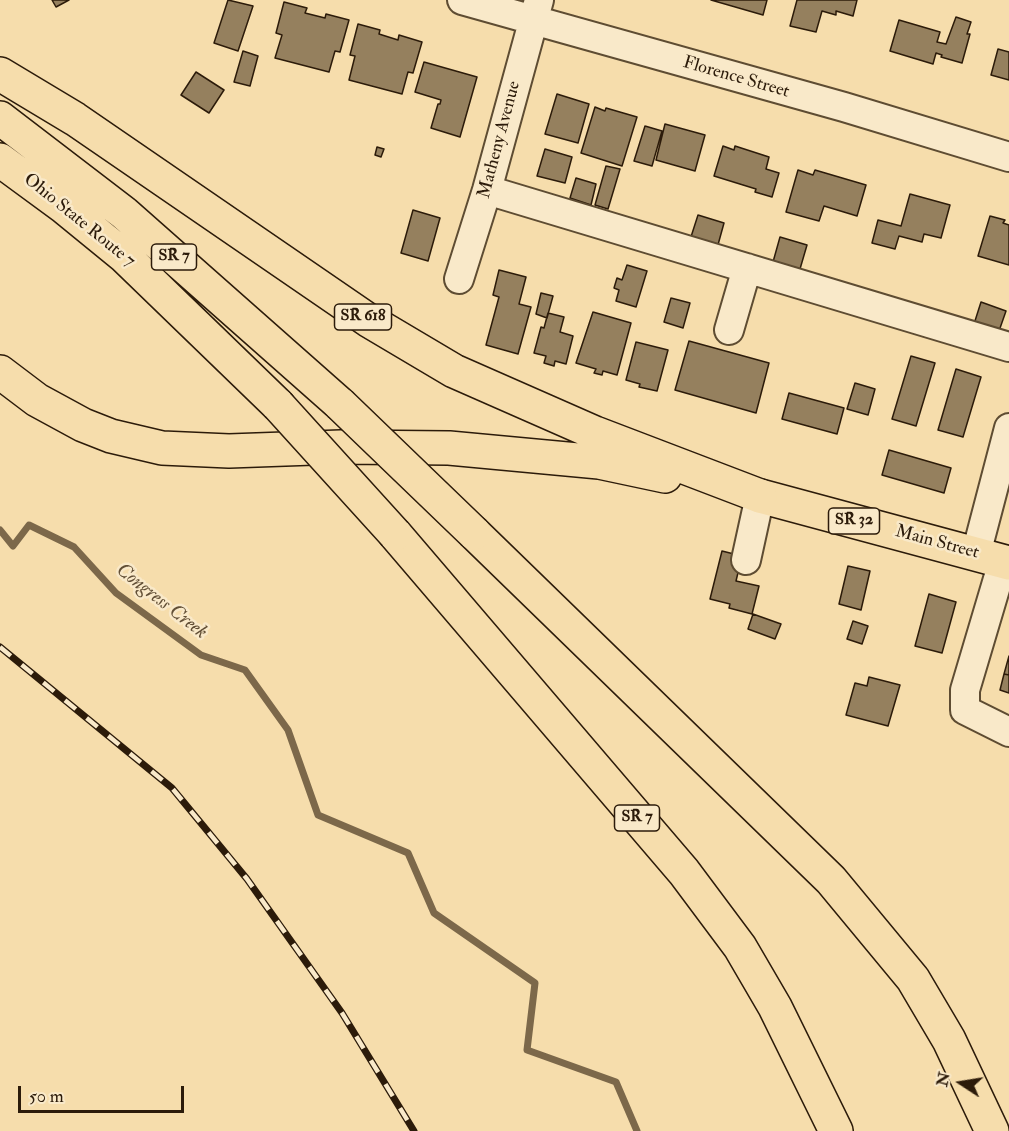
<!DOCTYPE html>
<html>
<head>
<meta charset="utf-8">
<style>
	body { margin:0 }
	#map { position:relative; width:1009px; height:1131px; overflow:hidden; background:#f6ddac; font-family:"IM FELL Double Pica",serif }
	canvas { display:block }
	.north { position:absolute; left:931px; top:1053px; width:60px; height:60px; -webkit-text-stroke:4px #f9e9c9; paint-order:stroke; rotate:282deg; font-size:16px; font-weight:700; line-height:24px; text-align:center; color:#2c1b0a }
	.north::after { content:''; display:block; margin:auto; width:21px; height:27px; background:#2c1b0a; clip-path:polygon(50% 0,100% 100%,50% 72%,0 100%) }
	.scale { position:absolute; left:18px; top:1086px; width:166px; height:27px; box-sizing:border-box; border:3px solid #2c1b0a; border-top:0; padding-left:8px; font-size:18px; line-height:21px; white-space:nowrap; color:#2c1b0a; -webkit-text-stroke:4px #f9e9c9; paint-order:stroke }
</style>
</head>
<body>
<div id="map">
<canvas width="1009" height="1131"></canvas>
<div class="north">N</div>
<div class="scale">50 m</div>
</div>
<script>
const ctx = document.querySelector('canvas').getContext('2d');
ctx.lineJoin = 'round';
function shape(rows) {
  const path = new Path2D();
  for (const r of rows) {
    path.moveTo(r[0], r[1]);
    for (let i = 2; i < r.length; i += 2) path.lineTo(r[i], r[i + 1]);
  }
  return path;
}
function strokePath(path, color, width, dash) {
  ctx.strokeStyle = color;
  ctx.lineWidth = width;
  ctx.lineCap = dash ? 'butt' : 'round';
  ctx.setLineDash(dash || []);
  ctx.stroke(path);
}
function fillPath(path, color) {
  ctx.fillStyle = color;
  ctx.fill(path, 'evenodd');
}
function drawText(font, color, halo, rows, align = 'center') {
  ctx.font = font + ' "IM FELL Double Pica",serif';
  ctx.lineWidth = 5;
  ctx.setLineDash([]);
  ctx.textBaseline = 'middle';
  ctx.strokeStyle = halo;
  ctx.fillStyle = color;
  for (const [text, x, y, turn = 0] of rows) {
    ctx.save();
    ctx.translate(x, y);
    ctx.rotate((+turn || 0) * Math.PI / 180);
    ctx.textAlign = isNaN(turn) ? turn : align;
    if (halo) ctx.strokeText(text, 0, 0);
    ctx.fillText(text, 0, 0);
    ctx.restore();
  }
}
strokePath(shape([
	[0,530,13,546,29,525,74,547,116,593,201,655,245,670,288,730,318,815,408,853,434,913,535,983,527,1050,616,1082,637,1131]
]), '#7c684a', 7);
const building = shape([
	[52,0,69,0,56,7,52,0],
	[228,0,253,6,238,51,214,43,228,0],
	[711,0,767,0,763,15,711,0],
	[797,0,857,0,853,16,836,11,836,15,822,11,816,32,790,26,797,0],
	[284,2,307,8,305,13,325,18,326,14,349,20,340,52,335,51,329,72,275,58,282,35,276,33,284,2],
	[956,17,971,22,967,34,970,34,962,63,941,57,942,55,936,53,933,64,890,51,899,20,940,32,937,42,946,44,956,17],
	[358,24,380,30,379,34,398,40,399,35,422,42,413,73,408,72,402,94,349,80,355,56,350,55,358,24],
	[998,49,1009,52,1009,80,991,75,998,49],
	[243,51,258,56,250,86,234,82,243,51],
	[424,62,477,77,460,137,431,128,438,104,440,104,441,100,415,92,424,62],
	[196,72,224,90,209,113,181,95,196,72],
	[557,94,589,104,578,143,545,134,557,94],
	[595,107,605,111,606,108,637,117,622,166,581,153,595,107],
	[665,124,705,135,695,171,656,160,665,124],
	[645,126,662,131,652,166,634,161,645,126],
	[723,146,734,150,735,146,769,157,766,169,779,173,772,197,755,192,756,189,714,176,723,146],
	[377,147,384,149,381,157,375,155,377,147],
	[545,149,572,157,565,183,537,176,545,149],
	[606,166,620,169,608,209,595,205,606,166],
	[798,170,813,175,815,170,866,185,857,216,824,206,819,221,786,212,798,170],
	[576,178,596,184,591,205,570,198,576,178],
	[910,194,950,205,941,238,924,234,922,242,899,236,895,249,872,243,878,220,901,226,910,194],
	[413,210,440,218,428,261,401,253,413,210],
	[698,215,724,223,716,252,689,243,698,215],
	[990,216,1005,220,1003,223,1009,225,1009,265,978,256,990,216],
	[780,237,807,245,800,269,773,262,780,237],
	[627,265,647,271,636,307,616,301,619,290,614,288,617,278,622,280,627,265],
	[499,270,526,277,519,304,531,307,518,354,486,345,499,297,493,295,499,270],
	[541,293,553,296,547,318,536,314,541,293],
	[671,298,690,303,683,328,664,322,671,298],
	[981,302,1006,311,999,331,974,324,981,302],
	[593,312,631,323,617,375,603,371,602,375,594,373,596,369,576,363,593,312],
	[548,313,564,317,560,332,573,336,566,364,555,361,554,366,544,363,546,356,534,353,541,327,544,328,548,313],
	[689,341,769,363,756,413,675,390,689,341],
	[636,342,668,350,657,391,639,387,640,384,626,380,636,342],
	[911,356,935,363,916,426,892,419,911,356],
	[956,369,981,377,963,437,938,430,956,369],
	[855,383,875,389,868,415,847,409,855,383],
	[789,393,844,408,837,434,782,419,789,393],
	[889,450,951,468,944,493,882,475,889,450],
	[722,551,742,556,736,581,759,586,752,614,729,608,730,604,710,599,722,551],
	[848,566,870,571,861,610,839,604,848,566],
	[929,594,956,602,942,653,915,646,929,594],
	[753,614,781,624,775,639,748,629,753,614],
	[853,621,868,626,862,644,847,639,853,621],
	[1009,656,1009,675,1004,674,1009,656],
	[1004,674,1009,675,1009,693,1000,690,1004,674],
	[869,677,900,685,888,726,846,715,855,683,867,686,869,677]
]);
fillPath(building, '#95805e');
strokePath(building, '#2c1b0a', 1.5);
const minor = shape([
	[462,0,844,107,1009,157],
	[487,190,1009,347],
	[459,279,487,190,539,0],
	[729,330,747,268],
	[976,554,1009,428],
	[746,560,760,496],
	[1003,562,965,690,965,710,1009,732]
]);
const major = shape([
	[760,496,1009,563]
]);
const highway = shape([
	[0,74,75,119,368,320,454,371,595,433,760,496],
	[0,118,124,213,340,404],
	[0,160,64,207,124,256,278,405],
	[0,372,37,400,83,425,111,436,162,448,229,451,341,447,449,448,599,462,665,476],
	[474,533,831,880,913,979,949,1040,992,1131],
	[395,534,684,872,740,947,775,1007,836,1131]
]);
strokePath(minor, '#5e4c32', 32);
strokePath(major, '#2c1b0a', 36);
strokePath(highway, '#2c1b0a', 36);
strokePath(minor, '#f9e9c9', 28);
strokePath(major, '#f6ddac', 33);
strokePath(highway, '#f6ddac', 33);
const rail = shape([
	[0,647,172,788,247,879,342,1013,414,1131]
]);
strokePath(rail, '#2c1b0a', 7);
strokePath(rail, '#f9e9c9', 4.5, [14]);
const highwayBridge = shape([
	[340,404,474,533],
	[278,405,395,534]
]);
strokePath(highwayBridge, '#2c1b0a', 36, []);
strokePath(highwayBridge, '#f6ddac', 33);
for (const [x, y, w] of [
	[174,257,45],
	[363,317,57],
	[854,521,51],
	[637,818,45]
]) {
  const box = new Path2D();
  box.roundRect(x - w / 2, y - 13, w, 26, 4.5);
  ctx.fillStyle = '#f9e9c9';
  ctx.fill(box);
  strokePath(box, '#2c1b0a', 1.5);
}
drawText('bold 16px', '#2c1b0a', null, [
	["SR 7",174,257],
	["SR 618",363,317],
	["SR 32",854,521],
	["SR 7",637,818]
]);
drawText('18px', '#2c1b0a', '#f9e9c9', [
	["Florence Street",736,78,16],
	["Matheny Avenue",500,140,-75],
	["Ohio State Route 7",79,221,39],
	["Main Street",937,543,15]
]);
drawText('italic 20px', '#614e35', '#f9e9c9', [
	["Congress Creek",161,602,38]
]);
</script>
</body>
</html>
